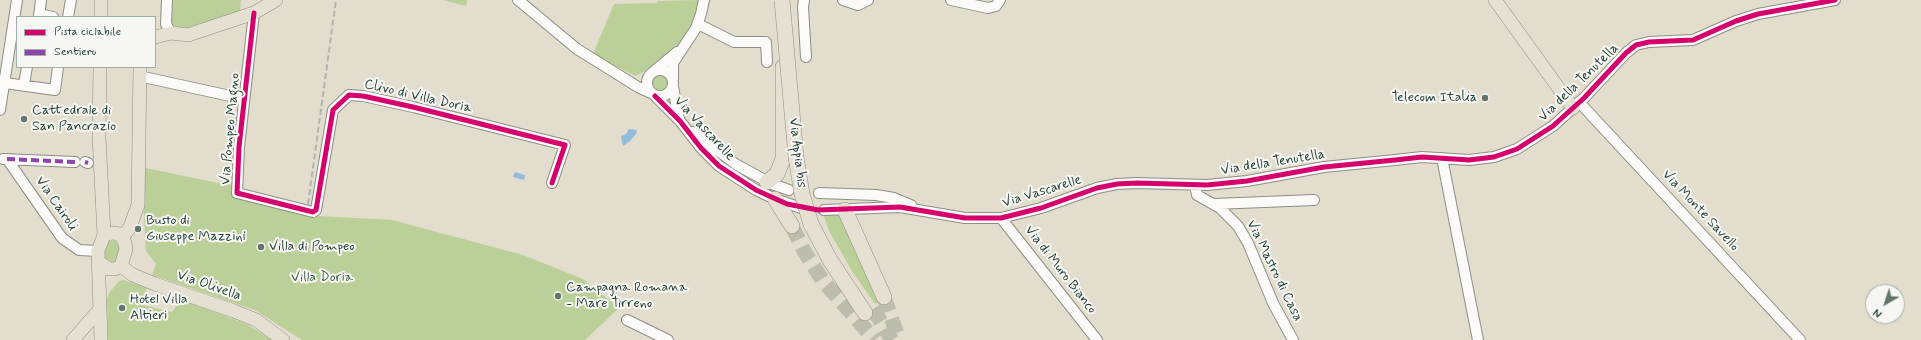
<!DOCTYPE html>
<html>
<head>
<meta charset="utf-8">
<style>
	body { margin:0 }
	#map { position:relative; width:1921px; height:340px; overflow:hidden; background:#e3ddcd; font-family:Mynerve,sans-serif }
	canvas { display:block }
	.legend { position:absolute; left:16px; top:16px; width:140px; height:52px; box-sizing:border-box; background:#f6f6f2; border:1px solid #a0aca6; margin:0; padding:5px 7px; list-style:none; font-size:12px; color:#1f3d34 }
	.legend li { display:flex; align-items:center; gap:8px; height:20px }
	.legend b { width:20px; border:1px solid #a0aca6 }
	.north { position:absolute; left:1865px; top:284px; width:40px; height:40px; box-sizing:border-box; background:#f6f6f2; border:1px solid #a0aca6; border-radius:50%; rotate:219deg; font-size:11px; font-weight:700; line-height:16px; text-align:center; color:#1f3d34 }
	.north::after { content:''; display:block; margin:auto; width:14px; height:18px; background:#64756a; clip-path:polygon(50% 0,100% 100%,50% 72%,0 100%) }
</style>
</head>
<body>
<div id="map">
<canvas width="1921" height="340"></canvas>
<ul class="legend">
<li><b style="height:5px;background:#d6006c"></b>Pista ciclabile</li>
<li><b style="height:5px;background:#8e44ad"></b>Sentiero</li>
</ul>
<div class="north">N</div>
</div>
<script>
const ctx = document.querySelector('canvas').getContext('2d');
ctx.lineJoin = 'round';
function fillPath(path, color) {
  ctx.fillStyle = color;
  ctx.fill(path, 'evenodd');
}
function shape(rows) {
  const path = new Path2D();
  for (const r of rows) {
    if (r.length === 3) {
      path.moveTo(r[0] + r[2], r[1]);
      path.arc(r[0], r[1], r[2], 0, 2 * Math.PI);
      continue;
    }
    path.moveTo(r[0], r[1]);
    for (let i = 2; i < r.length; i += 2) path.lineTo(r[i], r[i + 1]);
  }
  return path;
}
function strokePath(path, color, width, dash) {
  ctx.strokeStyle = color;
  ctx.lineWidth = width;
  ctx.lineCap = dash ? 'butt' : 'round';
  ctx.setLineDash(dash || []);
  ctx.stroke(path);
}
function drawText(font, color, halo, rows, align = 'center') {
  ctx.font = font + ' Mynerve,sans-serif';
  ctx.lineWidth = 4;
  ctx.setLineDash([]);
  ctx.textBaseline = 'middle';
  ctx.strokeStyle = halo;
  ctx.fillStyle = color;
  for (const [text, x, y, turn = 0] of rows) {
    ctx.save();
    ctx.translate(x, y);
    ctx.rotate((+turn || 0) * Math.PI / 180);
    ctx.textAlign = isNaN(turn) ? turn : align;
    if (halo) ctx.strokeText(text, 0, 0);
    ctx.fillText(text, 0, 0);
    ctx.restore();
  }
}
fillPath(shape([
	[173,0,241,0,240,11,187,29,176,28,172,22],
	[443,0,467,0,466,6],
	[699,0,695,23,676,49,643,72,635,76,593,54,614,4,657,3,657,1],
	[660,83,7],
	[141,167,223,184,235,185,235,195,319,216,392,220,523,255,583,279,619,308,585,340,302,340,255,310,152,275,156,264,146,251],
	[823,213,838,214,847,223,879,302,875,304,852,271,829,231],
	[109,241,115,241,120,247,118,259,114,264,105,260,103,248],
	[124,280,147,288,143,305,172,312,179,302,183,304,186,300,248,325,272,340,108,340,107,300,109,293,119,281]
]), '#bbcf99');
fillPath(shape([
	[629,129,637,130,636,134,630,141,623,146,621,136,626,134],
	[515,172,525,175,524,180,513,177]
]), '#93bbdc');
strokePath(shape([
	[792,226,804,251,823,281,875,340],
	[884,297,899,340],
	[873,309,892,340]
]), '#bcbdae', 15, [15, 8]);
const minor = shape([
	[167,0,166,24,171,33],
	[518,0,577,49,638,87,651,93],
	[804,0,803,7,806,57],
	[843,0,858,5,868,0],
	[951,0,988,8,996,6,1000,0],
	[254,13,239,147,237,193,313,212,316,210,333,110,349,95,363,96,413,107,565,145,552,183],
	[39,14,53,17],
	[39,17,41,0],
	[68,17,71,0],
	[698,24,734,42,766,42,767,62],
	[660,83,13],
	[653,72,677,52],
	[139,76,244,99],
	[673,79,673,63,696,28,701,14,704,0],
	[5,83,55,90,58,67],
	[24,84,27,67],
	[673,87,679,119],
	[655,96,680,121,701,148,719,166,756,190,775,199,801,208],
	[1579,102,1800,340],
	[0,110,17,0],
	[693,132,737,165,772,184,789,190],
	[1442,158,1478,340],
	[3,159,75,162],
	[7,159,62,238,79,250,98,251],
	[85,162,88,163],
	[1195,185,1197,195,1220,208,1238,226,1248,243,1273,303,1293,340],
	[819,193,876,195,894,198,911,205],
	[1214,204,1314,200],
	[824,210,900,207,965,218,1001,218,1041,208,1097,188,1117,184,1137,183,1207,185,1247,181,1324,167,1395,160,1422,157,1469,160,1494,157,1517,149,1553,126,1584,98,1626,53,1636,45,1649,42,1693,40,1736,21,1758,14,1835,0],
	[1001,218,1097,340],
	[627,320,668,340]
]);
const major = shape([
	[1495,0,1573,108],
	[101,17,101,0],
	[155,37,171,33,188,35,254,13,276,0],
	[100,67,99,137,104,235],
	[123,237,130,227,138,205,140,67],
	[100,263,109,269,115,269,121,266,126,249,125,243,120,234,112,233,104,235,98,251,101,340],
	[121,266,133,275,155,284,234,311,256,320,283,340],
	[73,340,99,310]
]);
const highway = shape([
	[767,182,777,174,783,159,783,67],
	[775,199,792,226],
	[845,210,884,297],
	[811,224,830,260,865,313]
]);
strokePath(minor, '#8d8e85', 12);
strokePath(major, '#8d8e85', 14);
strokePath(highway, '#8d8e85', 16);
strokePath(minor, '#fbfaf8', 10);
strokePath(major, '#e6e0d3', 13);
strokePath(highway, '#e6e0d3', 15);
strokePath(shape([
	[308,204,336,0]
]), '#b2b4b1', 2, [6, 3]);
const highwayBridge = shape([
	[782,0,796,157,802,194,811,224]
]);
strokePath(highwayBridge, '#8d8e85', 16, []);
strokePath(highwayBridge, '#e6e0d3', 15);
strokePath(shape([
	[7,159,75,162],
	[85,162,88,163]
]), '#8e44ad', 4, [8, 4]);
strokePath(shape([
	[254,13,239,147,237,193,313,212,316,210,333,110,349,95,363,96,413,107,565,145,552,183],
	[655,96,680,121,701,148,719,166,756,190,787,204,818,210,900,207,965,218,1001,218,1041,208,1097,188,1117,184,1137,183,1207,185,1247,181,1324,167,1395,160,1422,157,1469,160,1494,157,1517,149,1553,126,1584,98,1626,53,1636,45,1649,42,1693,40,1736,21,1758,14,1835,0]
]), '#d6006c', 5);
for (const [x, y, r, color] of [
	[1485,98,4,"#64756a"],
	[24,119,4,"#64756a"],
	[138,229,4,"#64756a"],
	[261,247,4,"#64756a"],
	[558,296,4,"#64756a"],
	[122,308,4,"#64756a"]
]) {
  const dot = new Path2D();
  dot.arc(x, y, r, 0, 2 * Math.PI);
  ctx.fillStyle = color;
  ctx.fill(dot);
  strokePath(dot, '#f6f6f2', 1.5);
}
drawText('14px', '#1f3d34', '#f6f6f2', [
	["Via della Tenutella",1579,83,-44],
	["Clivo di Villa Doria",418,97,13],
	["Via Pompeo Magno",231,129,-85],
	["Via Vascarelle",704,129,47],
	["Via Appia bis",797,153,83],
	["Via della Tenutella",1273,163,-9],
	["Via Vascarelle",1042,192,-17],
	["Via Cairoli",56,204,55],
	["Via Monte Savello",1700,211,47],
	["Via di Muro Bianco",1060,270,52],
	["Via Mastro di Casa",1274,271,64],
	["Via Olivella",209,286,19]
]);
drawText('14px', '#1f3d34', '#f6f6f2', [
	["Telecom Italia",1477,98,"right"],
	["Cattedrale di",32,111],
	["San Pancrazio",32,127],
	["Busto di",146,221],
	["Giuseppe Mazzini",146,237],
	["Villa di Pompeo",269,247],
	["Campagna Romana",566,288],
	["- Mare Tirreno",566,304],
	["Hotel Villa",130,300],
	["Altieri",130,316]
], 'left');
drawText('14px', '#3e5e43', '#f6f6f2', [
	["Villa Doria",322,278]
]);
</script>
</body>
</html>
